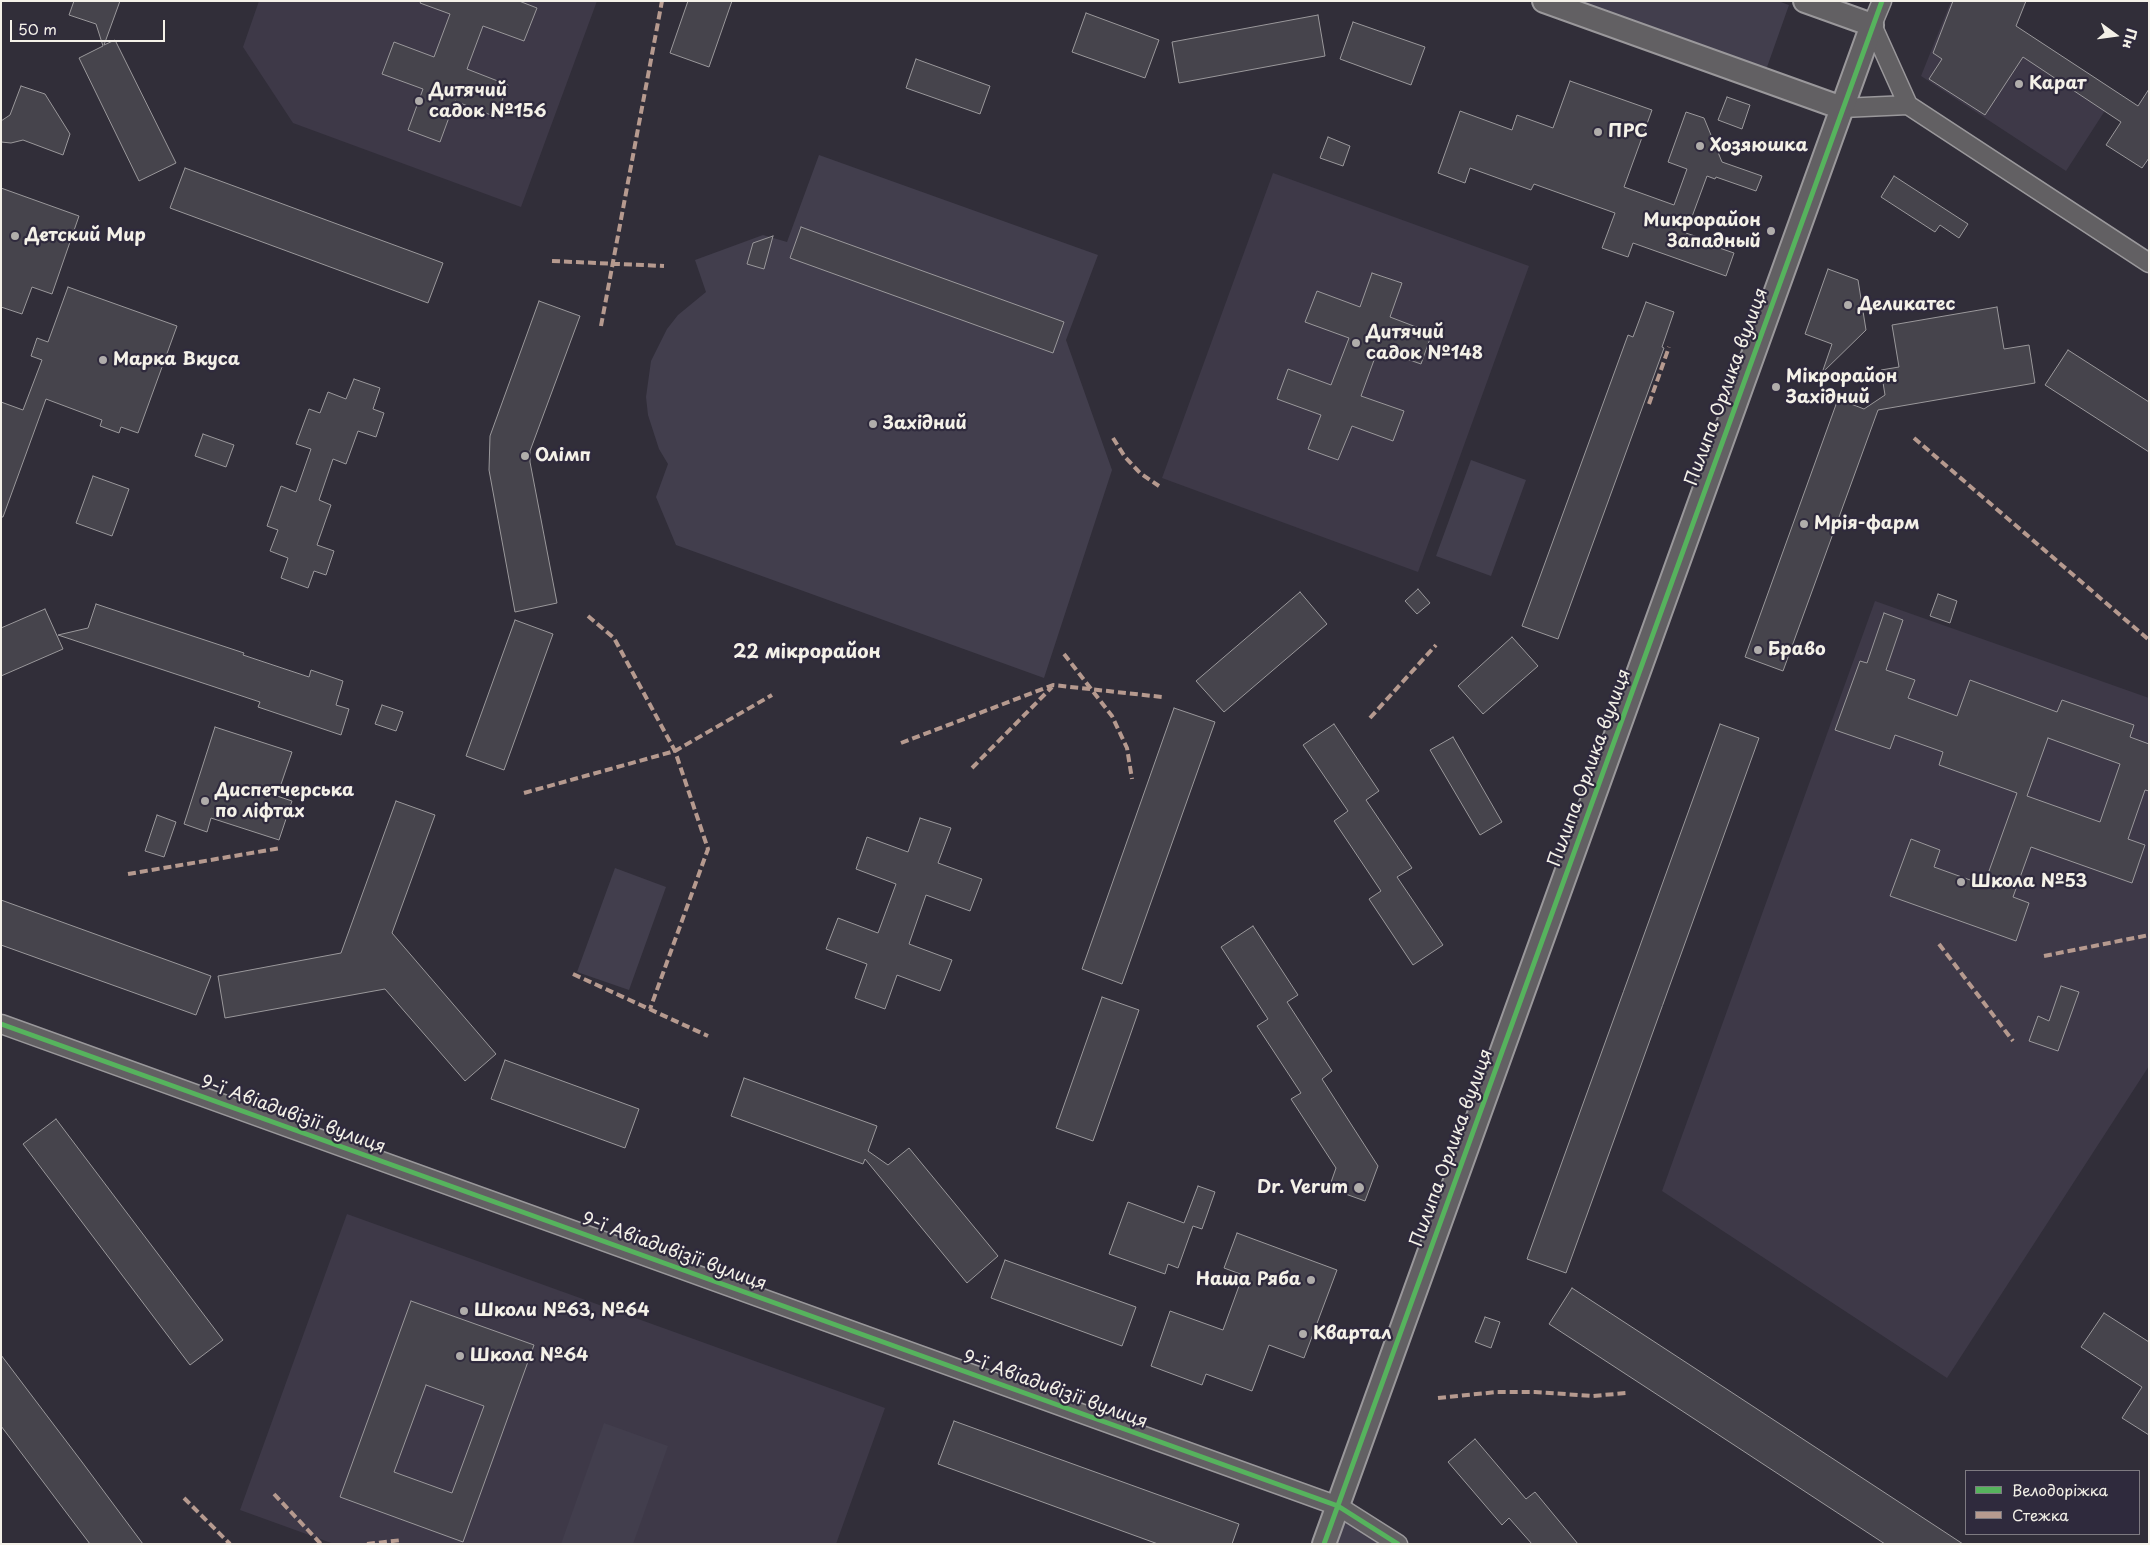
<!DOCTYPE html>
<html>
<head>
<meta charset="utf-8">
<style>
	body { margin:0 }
	#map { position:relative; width:2150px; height:1545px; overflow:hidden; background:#312e39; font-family:"Playpen Sans",sans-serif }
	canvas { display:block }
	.frame { position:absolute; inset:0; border:2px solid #f4f1e8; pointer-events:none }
	.legend { position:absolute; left:1965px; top:1470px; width:175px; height:65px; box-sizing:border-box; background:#2f2a3d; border:1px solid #7e7a81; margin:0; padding:6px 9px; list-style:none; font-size:15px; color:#f4f1e8 }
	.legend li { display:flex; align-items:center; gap:10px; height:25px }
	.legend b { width:25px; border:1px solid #7e7a81 }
	.north { position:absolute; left:2090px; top:10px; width:50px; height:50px; -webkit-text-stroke:4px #2f2a3d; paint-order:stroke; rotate:104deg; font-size:14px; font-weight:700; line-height:20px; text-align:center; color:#f4f1e8 }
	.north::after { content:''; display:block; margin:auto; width:18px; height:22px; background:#f4f1e8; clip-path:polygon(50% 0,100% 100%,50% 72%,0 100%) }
	.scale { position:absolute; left:10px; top:20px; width:155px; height:22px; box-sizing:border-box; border:2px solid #f4f1e8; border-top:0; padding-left:6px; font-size:15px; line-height:18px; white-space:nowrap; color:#f4f1e8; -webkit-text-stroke:4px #2f2a3d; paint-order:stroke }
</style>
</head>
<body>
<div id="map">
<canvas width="2150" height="1545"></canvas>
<div class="frame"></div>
<ul class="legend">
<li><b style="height:6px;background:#56b35d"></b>Велодоріжка</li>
<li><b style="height:6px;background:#b69a8f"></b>Стежка</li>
</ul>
<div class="north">Пн</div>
<div class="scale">50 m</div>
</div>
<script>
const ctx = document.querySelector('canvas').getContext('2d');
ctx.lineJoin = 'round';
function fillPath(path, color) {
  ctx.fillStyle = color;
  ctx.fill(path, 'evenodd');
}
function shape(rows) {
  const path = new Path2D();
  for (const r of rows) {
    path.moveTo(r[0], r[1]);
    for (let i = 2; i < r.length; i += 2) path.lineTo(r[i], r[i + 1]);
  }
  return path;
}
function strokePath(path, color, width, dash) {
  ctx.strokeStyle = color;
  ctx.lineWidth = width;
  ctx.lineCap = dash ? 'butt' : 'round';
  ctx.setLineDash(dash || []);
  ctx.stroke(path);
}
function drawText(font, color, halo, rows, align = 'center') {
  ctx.font = font + ' "Playpen Sans",sans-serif';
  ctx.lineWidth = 4.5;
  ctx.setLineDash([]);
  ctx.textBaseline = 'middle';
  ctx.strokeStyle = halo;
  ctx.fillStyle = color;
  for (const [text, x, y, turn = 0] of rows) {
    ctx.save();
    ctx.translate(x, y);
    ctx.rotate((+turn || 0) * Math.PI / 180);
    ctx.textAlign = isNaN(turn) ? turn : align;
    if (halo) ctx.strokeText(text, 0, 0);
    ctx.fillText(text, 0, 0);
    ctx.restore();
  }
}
fillPath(shape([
	[259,1,597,1,521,207,293,123,243,47],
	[1951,1,2025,1,2016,26,2117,92,2066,171,1921,76],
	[1273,173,1529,266,1418,572,1162,478],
	[1875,601,2149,698,2149,1066,1947,1378,1662,1191],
	[347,1214,885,1408,836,1544,334,1544,240,1510]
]), '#3e3948');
fillPath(shape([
	[1574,1,1778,1,1789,5,1766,70],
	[819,155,1098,255,1066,340,1112,470,1044,678,676,545,656,497,668,464,659,449,648,415,646,397,651,361,667,329,678,315,706,292,695,260,763,235,787,242],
	[1471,460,1526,480,1491,576,1436,556],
	[615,868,666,887,629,990,577,972],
	[604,1423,668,1446,633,1544,561,1544],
	[1345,1521,1379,1544,1337,1544]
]), '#423e4d');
const building = shape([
	[74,1,120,1,104,45,115,40,176,163,139,181,79,58,103,46,96,24,69,15,74,1],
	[421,1,519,1,537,8,524,41,483,26,467,69,508,85,496,117,455,101,440,142,408,130,423,89,382,74,394,42,434,57,450,14,420,3,421,1],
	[688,1,732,1,709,67,670,53,688,1],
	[1953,1,2026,1,2016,26,2138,106,2149,89,2149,158,2142,168,2106,145,2121,122,2023,57,1985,115,1929,79,1942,59,1933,53,1953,1],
	[1086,13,1159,40,1145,78,1072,52,1086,13],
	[1318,15,1325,56,1179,83,1172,42,1318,15],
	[1353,22,1425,47,1411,85,1340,59,1353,22],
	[916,59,990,86,980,114,906,88,916,59],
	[1570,81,1652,110,1624,187,1674,205,1687,169,1668,162,1686,112,1704,118,1722,162,1762,176,1756,191,1716,177,1715,179,1707,176,1686,233,1698,237,1696,240,1734,253,1726,276,1633,243,1628,257,1602,248,1615,213,1534,184,1531,190,1470,168,1465,183,1438,173,1460,111,1512,130,1517,115,1553,128,1570,81],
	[21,86,45,94,70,134,63,155,23,140,11,143,1,142,1,121,10,115,21,86],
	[1727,97,1750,105,1742,129,1718,120,1727,97],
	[1328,137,1350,146,1343,166,1320,158,1328,137],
	[185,168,443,263,428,303,170,208,185,168],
	[1894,176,1968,224,1959,238,1940,225,1935,232,1881,197,1894,176],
	[1,188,79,216,52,294,32,287,22,314,1,307,1,188],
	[801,227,1064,322,1053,353,790,258,801,227],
	[773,236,764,269,747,264,753,243,773,236],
	[1828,269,1858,280,1866,330,1822,373,1832,344,1805,334,1828,269],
	[1372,273,1402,283,1390,317,1432,333,1421,364,1378,349,1361,396,1404,411,1393,441,1352,426,1338,460,1308,449,1321,415,1277,399,1288,369,1331,385,1349,338,1305,322,1317,291,1360,307,1372,273],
	[68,287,177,326,138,433,121,427,119,433,100,426,102,420,46,399,3,517,1,517,1,402,23,410,42,360,31,356,37,338,48,342,68,287],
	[539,301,580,316,530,451,530,462,557,603,515,612,489,470,490,436,539,301],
	[1646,302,1674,312,1662,347,1664,348,1558,639,1522,626,1628,335,1633,337,1646,302],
	[1997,307,2004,349,2029,345,2035,383,1878,410,1783,671,1745,657,1838,399,1864,409,1885,395,1881,370,1899,367,1892,325,1997,307],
	[2068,350,2149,402,2149,452,2045,385,2068,350],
	[354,379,380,388,373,409,384,413,376,437,358,431,346,464,333,459,319,500,331,505,317,545,334,551,326,575,314,571,308,588,281,578,288,558,270,551,278,530,267,526,281,486,296,492,311,449,296,444,309,409,320,413,328,392,346,399,354,379],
	[203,434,234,445,226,467,195,456,203,434],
	[93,476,129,489,112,536,76,523,93,476],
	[1418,589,1430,603,1417,614,1405,601,1418,589],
	[1300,592,1327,624,1224,712,1196,681,1300,592],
	[1938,594,1957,601,1950,623,1930,616,1938,594],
	[96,604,244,653,243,655,309,677,311,670,343,681,336,705,349,709,341,735,258,707,260,702,58,635,88,628,96,604],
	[45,609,63,649,1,676,1,628,45,609],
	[1884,613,1903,620,1886,670,1915,680,1908,698,1957,716,1970,680,2057,712,2062,700,2134,725,2130,737,2149,744,2149,791,2145,790,2128,839,2145,845,2132,883,2031,847,2013,897,2029,903,2016,941,1890,896,1911,839,1940,850,1934,867,1984,885,2017,793,1939,765,1943,752,1895,735,1890,749,1835,730,1860,661,1867,663,1884,613],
	[2048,738,2120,764,2100,822,2027,796,2048,738],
	[515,620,553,634,504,770,466,756,515,620],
	[1512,637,1538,666,1483,714,1458,686,1512,637],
	[382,705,403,712,396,731,375,724,382,705],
	[1174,708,1215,722,1122,984,1082,969,1174,708],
	[1334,724,1379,791,1366,800,1412,868,1397,877,1443,945,1413,965,1369,899,1381,891,1334,821,1348,811,1303,745,1334,724],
	[1720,724,1759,738,1566,1273,1527,1259,1720,724],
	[215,727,292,752,277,796,292,801,279,840,211,818,207,832,184,824,215,727],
	[1453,737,1502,822,1480,835,1430,750,1453,737],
	[396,801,435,815,392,933,496,1054,465,1081,385,989,225,1018,218,976,341,953,396,801],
	[157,815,176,822,164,857,145,851,157,815],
	[920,818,951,828,938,863,982,879,970,911,926,895,909,944,952,960,940,991,897,975,885,1009,855,998,867,964,826,949,838,918,878,933,896,884,856,869,867,837,908,852,920,818],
	[1,900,211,976,196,1015,1,945,1,900],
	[1253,926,1298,995,1287,1002,1332,1071,1322,1079,1378,1166,1365,1201,1329,1188,1336,1168,1291,1099,1301,1093,1257,1026,1268,1019,1221,947,1253,926],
	[2061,986,2079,992,2058,1051,2029,1041,2038,1016,2049,1021,2061,986],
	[1102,997,1139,1010,1093,1141,1056,1128,1102,997],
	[505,1060,639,1109,625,1148,491,1099,505,1060],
	[744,1078,877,1126,868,1151,888,1165,909,1148,998,1256,967,1283,865,1159,863,1164,731,1116,744,1078],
	[56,1119,223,1340,190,1365,23,1144,56,1119],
	[1198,1186,1215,1192,1202,1229,1193,1226,1178,1268,1168,1264,1165,1274,1109,1254,1128,1202,1184,1223,1198,1186],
	[1237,1233,1337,1270,1304,1358,1269,1345,1252,1391,1206,1374,1202,1385,1151,1366,1170,1311,1223,1330,1243,1275,1224,1268,1237,1233],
	[1005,1260,1136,1307,1122,1346,991,1298,1005,1260],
	[1572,1288,1693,1367,1963,1544,1885,1544,1667,1401,1549,1324,1572,1288],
	[411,1301,534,1345,463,1542,340,1497,411,1301],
	[426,1385,484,1406,452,1493,394,1472,426,1385],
	[2104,1313,2149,1342,2149,1435,2122,1418,2142,1387,2081,1347,2104,1313],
	[1485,1317,1500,1322,1491,1348,1475,1342,1485,1317],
	[1,1355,82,1462,143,1544,90,1544,1,1426,1,1355],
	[954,1421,1239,1524,1232,1544,1158,1544,938,1464,954,1421],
	[1475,1439,1526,1499,1535,1492,1578,1544,1532,1544,1509,1518,1502,1525,1448,1462,1475,1439]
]);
fillPath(building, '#46444c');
strokePath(building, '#9a989b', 1);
const minor = shape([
	[1882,1,1872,25,1908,105,2149,263],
	[1842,108,1908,105],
	[1,1024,1338,1506,1398,1544]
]);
const tertiary = shape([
	[1544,1,1842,108],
	[1324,1544,1872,25,1805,1]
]);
strokePath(minor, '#9a989b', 21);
strokePath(tertiary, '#9a989b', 26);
strokePath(minor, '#626063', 18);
strokePath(tertiary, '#626063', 22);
strokePath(shape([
	[552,261,664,266],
	[601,326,662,1],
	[1649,404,1669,347],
	[1113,438,1125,457,1140,473,1159,486],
	[1914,438,2149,640],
	[588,616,614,638,675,751,708,849,650,1009],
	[1064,654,1112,716,1127,748,1132,779],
	[1370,718,1436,645],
	[901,743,1053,685,1162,697],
	[972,768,1052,687],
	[524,793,675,751,772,695],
	[128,874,281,848],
	[1939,944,2013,1041],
	[2044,956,2149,935],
	[573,974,708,1036],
	[1438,1398,1497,1392,1535,1392,1593,1396,1626,1393],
	[274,1494,321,1544],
	[184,1498,230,1544],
	[367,1544,402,1540]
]), '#b69a8f', 4, [8, 4]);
strokePath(shape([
	[1,1024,1338,1506,1398,1544],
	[1324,1544,1882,1]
]), '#56b35d', 5);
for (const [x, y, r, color] of [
	[2019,84,5,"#b0adab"],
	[419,101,5,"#b0adab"],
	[1598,132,5,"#b0adab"],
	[1700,146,5,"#b0adab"],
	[1771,231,5,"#b0adab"],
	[15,236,5,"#b0adab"],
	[1848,305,5,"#b0adab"],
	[1356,343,5,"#b0adab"],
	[103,360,5,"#b0adab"],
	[1776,387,5,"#b0adab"],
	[873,424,5,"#b0adab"],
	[525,456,5,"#b0adab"],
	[1804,524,5,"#b0adab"],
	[1758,650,5,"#b0adab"],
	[205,801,5,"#b0adab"],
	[1961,882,5,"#b0adab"],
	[1359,1188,6,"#b0adab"],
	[1311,1280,5,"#b0adab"],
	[464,1311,5,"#b0adab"],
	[1303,1334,5,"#b0adab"],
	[460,1356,5,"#b0adab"]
]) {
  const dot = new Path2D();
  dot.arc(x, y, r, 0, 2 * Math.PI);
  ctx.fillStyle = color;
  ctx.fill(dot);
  strokePath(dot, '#2f2a3d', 2);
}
drawText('bold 18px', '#f4f1e8', '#2f2a3d', [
	["Карат",2029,84],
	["Дитячий",429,91],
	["садок №156",429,112],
	["ПРС",1608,132],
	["Хозяюшка",1710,146],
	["Микрорайон",1761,221,"right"],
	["Западный",1761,242,"right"],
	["Детский Мир",25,236],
	["Деликатес",1858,305],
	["Дитячий",1366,333],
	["садок №148",1366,354],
	["Марка Вкуса",113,360],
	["Мікрорайон",1786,377],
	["Західний",1786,398],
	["Західний",883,424],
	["Олімп",535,456],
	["Мрія-фарм",1814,524],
	["Браво",1768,650],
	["Диспетчерська",215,791],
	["по ліфтах",215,812],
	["Школа №53",1971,882],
	["Dr. Verum",1348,1188,"right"],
	["Наша Ряба",1301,1280,"right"],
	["Школи №63, №64",474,1311],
	["Квартал",1313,1334],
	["Школа №64",470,1356]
], 'left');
drawText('18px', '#f4f1e8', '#2f2a3d', [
	["Пилипа Орлика вулиця",1727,387,-70],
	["Пилипа Орлика вулиця",1590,768,-70],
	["9-ї Авіадивізії вулиця",293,1115,20],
	["Пилипа Орлика вулиця",1452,1148,-70],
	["9-ї Авіадивізії вулиця",674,1252,20],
	["9-ї Авіадивізії вулиця",1055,1390,20]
]);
drawText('bold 19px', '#f4f1e8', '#2f2a3d', [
	["22 мікрорайон",807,653]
]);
</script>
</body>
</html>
